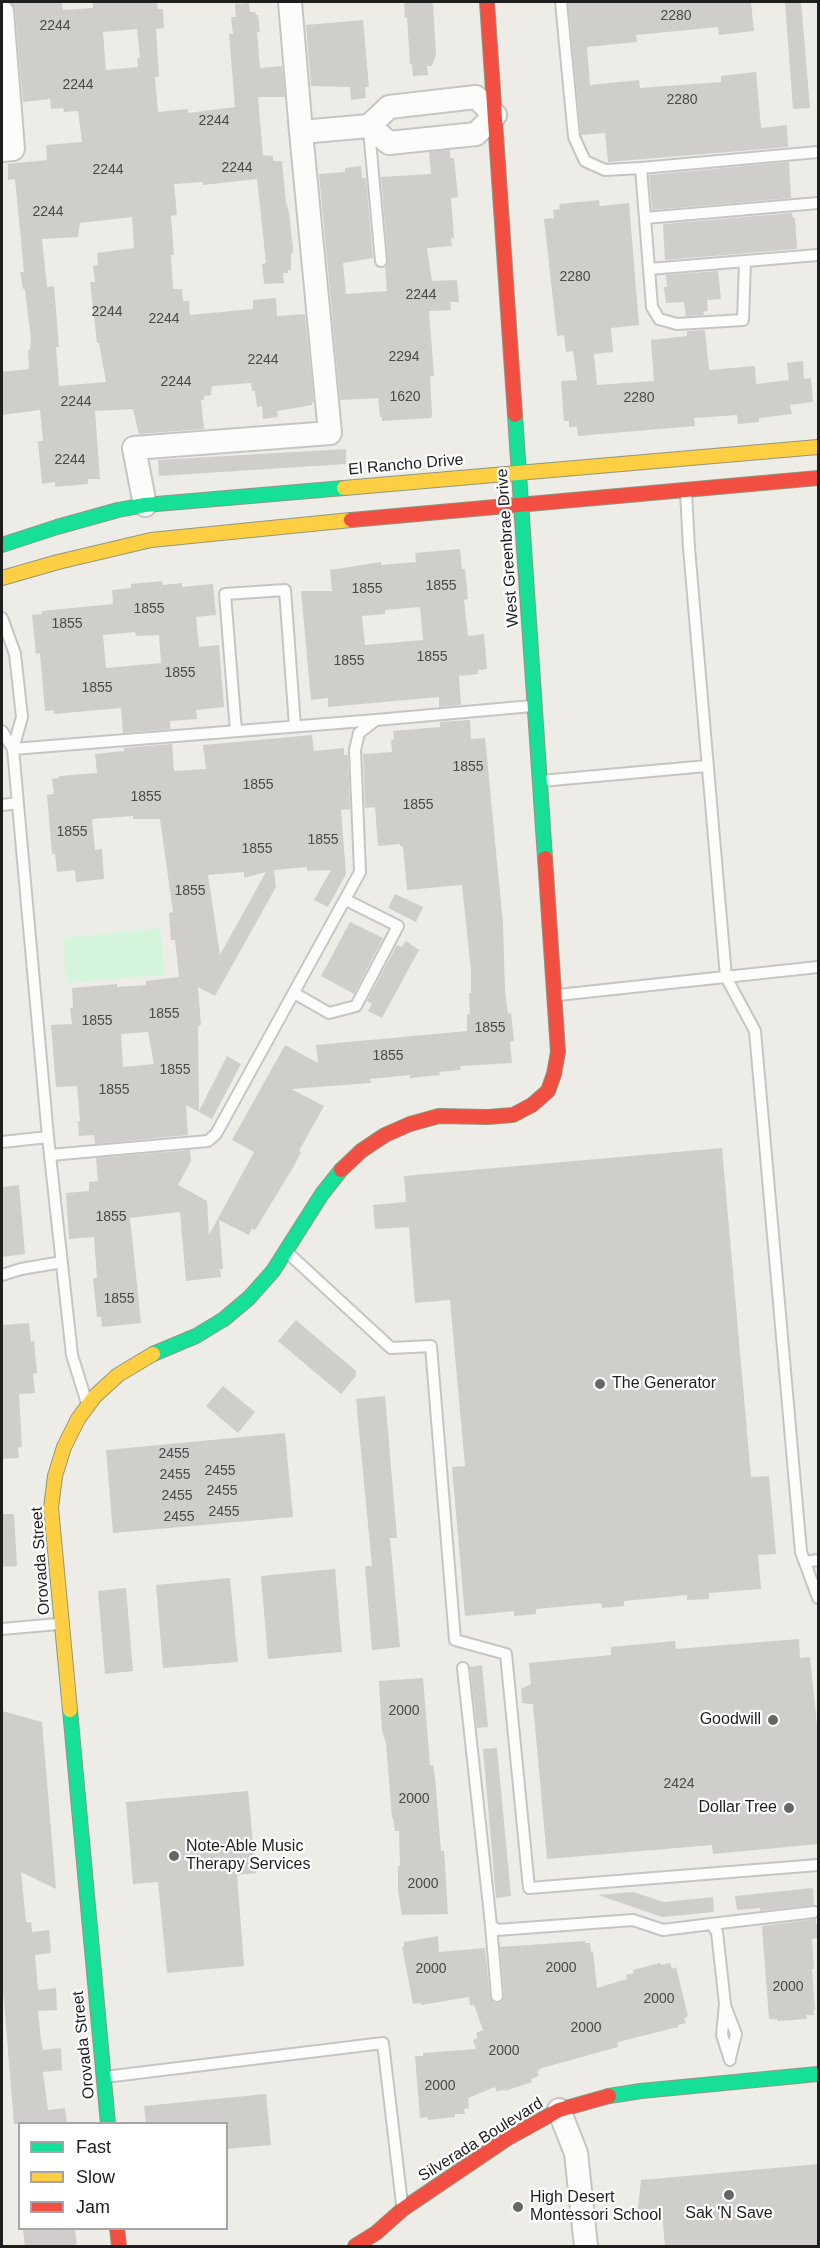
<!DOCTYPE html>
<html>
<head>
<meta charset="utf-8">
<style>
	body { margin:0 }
	#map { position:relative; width:820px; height:2248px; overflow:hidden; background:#edece7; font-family:Arial,sans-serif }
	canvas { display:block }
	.frame { position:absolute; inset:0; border:3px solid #1e1e1e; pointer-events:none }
	.legend { position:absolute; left:18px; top:2122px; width:210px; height:108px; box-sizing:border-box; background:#fff; border:2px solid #a5a5a5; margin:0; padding:8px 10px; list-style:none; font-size:18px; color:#1e1e1e }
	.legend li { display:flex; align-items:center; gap:12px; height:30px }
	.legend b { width:30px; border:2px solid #a5a5a5 }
</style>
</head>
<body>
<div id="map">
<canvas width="820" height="2248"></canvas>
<div class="frame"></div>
<ul class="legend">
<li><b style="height:8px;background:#16e098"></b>Fast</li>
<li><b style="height:8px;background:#ffcf43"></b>Slow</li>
<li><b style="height:8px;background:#f24e42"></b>Jam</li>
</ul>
</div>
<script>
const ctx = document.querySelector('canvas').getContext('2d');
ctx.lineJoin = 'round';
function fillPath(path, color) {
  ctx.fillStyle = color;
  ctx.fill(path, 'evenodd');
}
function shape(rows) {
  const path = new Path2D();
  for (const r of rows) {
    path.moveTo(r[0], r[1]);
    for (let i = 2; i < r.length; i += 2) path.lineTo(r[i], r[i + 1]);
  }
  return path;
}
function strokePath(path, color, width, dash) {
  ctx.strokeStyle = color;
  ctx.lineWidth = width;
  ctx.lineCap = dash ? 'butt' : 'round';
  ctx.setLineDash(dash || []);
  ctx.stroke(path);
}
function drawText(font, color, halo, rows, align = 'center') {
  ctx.font = font + ' Arial,sans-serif';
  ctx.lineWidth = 4.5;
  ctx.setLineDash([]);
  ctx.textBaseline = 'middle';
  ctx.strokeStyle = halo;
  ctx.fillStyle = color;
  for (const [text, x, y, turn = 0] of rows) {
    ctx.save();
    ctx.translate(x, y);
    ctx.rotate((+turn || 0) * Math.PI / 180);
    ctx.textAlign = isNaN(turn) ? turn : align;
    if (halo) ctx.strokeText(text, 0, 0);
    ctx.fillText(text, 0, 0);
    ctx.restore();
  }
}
fillPath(shape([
	[160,928,165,975,67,983,63,938]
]), '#d5f4dc');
fillPath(shape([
	[11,2,62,2,63,10,93,8,93,2,157,2,158,9,163,9,164,28,156,29,159,77,155,77,158,112,188,109,188,113,235,107,229,34,233,34,231,17,236,17,235,4,249,3,250,12,255,12,256,15,258,15,260,32,257,32,260,68,282,66,285,97,258,97,263,155,273,156,273,161,282,161,286,203,289,212,293,249,293,253,291,253,291,270,288,270,288,273,283,273,284,283,264,284,262,264,266,263,257,179,203,185,203,182,174,184,177,215,171,216,174,255,171,255,173,289,182,289,183,301,189,301,190,315,253,309,253,300,276,298,277,316,305,314,314,402,312,403,312,405,277,411,278,417,263,419,262,406,257,407,255,391,252,391,251,383,212,386,211,395,204,396,204,400,201,400,204,429,139,434,133,409,95,411,100,479,88,479,88,484,55,487,55,482,42,484,38,441,43,441,40,410,2,415,2,372,29,369,28,350,30,349,31,339,25,290,23,289,20,272,24,272,15,179,8,180,8,164,47,160,46,145,82,142,78,111,64,112,63,108,51,109,50,99,23,102,15,11],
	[137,29,140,58,137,58,138,67,106,70,103,32],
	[132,217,134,248,97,253,98,265,93,266,95,282,90,282,97,343,99,343,106,382,59,386,56,347,59,347,54,286,47,287,42,239,78,237,80,223],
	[404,2,432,2,433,5,436,55,432,66,427,66,428,75,413,76,412,64,410,64,407,17,405,18],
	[568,2,751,2,754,31,719,35,718,27,636,35,637,42,587,47,590,85,639,80,640,88,721,82,721,76,756,72,761,128,787,125,788,147,608,162,605,133,581,135],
	[785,2,801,2,810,108,793,109],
	[363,20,369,87,365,87,366,98,351,100,350,87,311,86,306,25],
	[450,150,450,158,454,158,458,197,451,198,454,238,451,238,452,246,427,248,432,281,457,280,459,302,450,302,451,310,429,311,434,376,430,376,432,413,431,418,382,421,382,417,380,417,378,398,340,400,319,174,345,172,345,168,361,166,362,178,366,178,373,258,343,263,346,294,387,291,385,267,388,260,381,177,431,174,429,152],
	[789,162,791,198,652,210,649,175],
	[599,200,600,206,629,203,639,325,611,328,613,352,594,354,597,385,654,381,651,340,687,336,687,331,705,330,709,370,755,366,756,384,789,380,787,363,803,361,804,379,811,378,813,402,790,405,792,414,759,418,759,422,738,424,737,415,694,418,695,426,578,436,577,427,569,427,569,421,564,421,561,381,577,380,573,351,566,352,564,335,557,336,544,219,554,218,553,210,560,209,559,204],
	[792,213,793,218,795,218,797,249,665,260,663,224],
	[718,271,721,299,707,300,708,311,703,312,704,315,686,316,684,302,666,303,664,287,667,287,666,275],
	[346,449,346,464,159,476,158,460],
	[460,549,462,569,465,569,468,599,464,600,468,636,484,634,487,669,478,670,478,674,459,676,461,705,439,707,439,697,328,707,328,698,311,700,301,591,332,591,330,570,381,562,381,565,416,562,415,553],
	[420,607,423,640,365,645,362,616,385,614,385,610],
	[162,581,163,585,182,583,182,587,213,584,216,615,196,617,199,647,219,645,224,707,196,710,197,719,170,721,170,729,123,733,121,708,54,714,54,710,45,711,40,653,36,654,32,615,42,614,42,611,113,604,112,590,131,588,131,584],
	[135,632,136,636,159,635,161,663,106,668,103,635],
	[470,720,471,739,485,738,486,747,503,924,505,991,508,1014,511,1013,514,1041,510,1042,512,1063,460,1066,461,1070,439,1072,440,1075,410,1078,410,1075,370,1079,371,1083,291,1089,324,1106,299,1151,301,1152,294,1166,255,1230,252,1228,249,1235,219,1220,223,1269,220,1269,221,1277,186,1281,180,1212,130,1218,141,1323,102,1327,101,1317,97,1317,93,1278,97,1278,94,1237,69,1239,66,1193,89,1191,89,1182,98,1181,96,1158,190,1150,191,1161,178,1185,207,1201,209,1235,254,1152,232,1140,285,1045,318,1063,316,1045,467,1031,467,1014,470,1014,469,993,471,993,471,971,462,885,407,890,403,846,400,846,400,844,378,846,375,807,365,808,363,754,392,752,391,740,394,739,393,731,440,727,440,722],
	[312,735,314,751,344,748,344,755,348,755,350,809,341,810,346,874,328,907,314,900,331,870,307,871,307,867,274,870,276,887,215,996,198,987,201,1025,198,1026,199,1111,227,1056,241,1064,212,1119,186,1105,188,1135,95,1144,94,1135,79,1136,78,1121,80,1121,77,1086,56,1087,51,1025,72,1024,70,1008,73,1008,72,988,117,984,117,987,146,985,146,981,179,977,175,940,171,940,169,913,173,912,160,819,133,819,133,816,92,819,95,850,102,849,104,879,76,882,75,870,57,872,55,854,52,854,47,795,54,794,52,779,59,778,59,776,97,773,95,754,124,751,124,748,172,744,174,771,206,769,203,745],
	[244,872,244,878,266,872,220,955,208,875],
	[148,1032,154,1064,123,1067,121,1034],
	[395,894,423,907,416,922,388,908],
	[350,922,383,938,354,994,321,976],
	[406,941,419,950,382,1018,368,1011,372,1004,367,1001,397,945,402,947],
	[722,1148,751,1477,769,1476,776,1554,758,1555,761,1589,709,1593,709,1599,687,1600,687,1595,624,1601,624,1606,602,1608,601,1603,536,1609,536,1614,514,1616,514,1611,465,1616,452,1467,465,1466,450,1300,415,1303,409,1227,375,1229,373,1205,406,1202,404,1176],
	[19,1185,25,1254,2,1257,2,1187],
	[296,1320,356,1371,356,1376,341,1394,278,1341],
	[29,1323,31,1342,34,1341,37,1373,33,1374,35,1393,19,1394,22,1447,18,1448,19,1458,2,1459,2,1325],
	[223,1386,255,1412,238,1433,206,1406],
	[385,1396,397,1538,390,1538,400,1647,372,1650,365,1566,372,1566,356,1399],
	[285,1433,293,1517,113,1533,106,1450],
	[2,1514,14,1514,17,1566,2,1567],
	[335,1569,342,1652,268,1659,261,1576],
	[230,1578,238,1662,163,1668,156,1585],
	[126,1588,133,1671,105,1674,98,1591],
	[799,1639,800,1658,810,1657,819,1745,819,1824,817,1824,819,1844,713,1854,712,1845,547,1859,533,1704,522,1703,521,1689,531,1684,529,1663,611,1655,611,1647,675,1641,676,1649],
	[482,1665,488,1727,477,1728,470,1667],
	[423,1678,430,1765,433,1765,435,1778,441,1851,444,1851,445,1865,448,1914,402,1915,398,1890,398,1866,400,1866,399,1831,395,1831,393,1818,392,1818,386,1743,382,1731,379,1681],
	[2,1711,42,1722,56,1889,21,1872,26,1922,31,1922,32,1932,49,1930,51,1953,35,1955,38,1990,56,1988,57,2010,38,2011,41,2040,43,2050,61,2048,62,2070,43,2072,48,2110,65,2108,67,2124,14,2124,2,1977],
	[497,1748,511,1896,496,1898,483,1749],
	[248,1791,256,1873,237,1875,244,1966,167,1973,158,1882,133,1884,126,1802],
	[813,1888,814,1905,760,1911,760,1908,737,1910,735,1896],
	[633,1892,664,1902,713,1897,714,1912,662,1917,598,1895],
	[816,1919,816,1924,819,1924,819,1938,812,1939,814,1969,812,1969,815,2010,813,2010,814,2015,806,2015,807,2019,777,2021,777,2019,769,2019,762,1926],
	[438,1936,439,1952,485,1948,490,1997,494,2003,502,2002,504,1996,500,1947,585,1941,585,1943,590,1943,591,1952,593,1951,597,1988,627,1979,626,1975,634,1973,633,1970,660,1963,661,1965,670,1963,672,1969,676,1967,688,2016,684,2018,686,2023,678,2025,678,2027,622,2041,617,2043,618,2047,542,2068,537,2071,539,2076,531,2079,532,2082,505,2091,505,2089,497,2092,495,2087,468,2098,469,2108,464,2109,465,2114,455,2114,455,2117,428,2120,427,2117,420,2118,415,2056,423,2056,423,2053,476,2049,473,2040,478,2038,476,2033,483,2030,474,2005,470,2005,469,1997,421,2005,421,2003,413,2004,402,1947,404,1947,404,1942],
	[266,2094,271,2145,226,2149,226,2124,146,2124,144,2106],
	[819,2164,819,2247,665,2247,662,2213,638,2209,641,2180],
	[23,2229,75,2229,77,2247,25,2247]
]), '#cfceca');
const lane = shape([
	[561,2,574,137,585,161,605,170,641,168],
	[369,130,381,261],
	[818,152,641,168,649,269,818,255],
	[645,218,818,203],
	[649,269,652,307,659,319,677,324,743,320,745,262],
	[686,492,689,548,726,977,755,1031,801,1552,818,1598],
	[2,618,15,654,22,717,13,749,48,1137,72,1355,86,1400],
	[2,731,13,749],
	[236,731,225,594,285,590,295,726],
	[13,749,376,720],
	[541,781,707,766],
	[2,805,17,803],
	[294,993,329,1013,356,1006,398,926,346,900],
	[558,995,818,967],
	[2,1142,48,1137],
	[50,1155,208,1141,216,1134,360,872,355,750,359,733,376,720,532,706],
	[288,1253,391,1348,431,1346,455,1640,506,1654,529,1888,818,1865],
	[2,1275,21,1269,62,1262],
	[805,1562,818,1560],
	[2,1629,58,1624],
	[463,1668,491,1925,497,1930,633,1920,663,1930,711,1924,717,1932,725,2004,722,2035,730,2060],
	[711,1924,814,1912],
	[491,1925,497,1996],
	[726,2008,736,2034,730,2058],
	[105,2077,383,2043,402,2204]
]);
const street = shape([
	[290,2,301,132],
	[2,12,13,149,2,150],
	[145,505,134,448,330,433,301,132,369,126,389,107,476,97,495,115,476,134,389,143,369,126],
	[559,2110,576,2153,586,2246]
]);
const fast = shape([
	[515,415,545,858],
	[2,545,57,527,118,510,145,505,344,488],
	[153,1354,196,1336,224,1319,249,1298,273,1271,322,1194,341,1170],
	[70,1710,108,2124],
	[609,2096,641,2091,818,2074]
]);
const slow = shape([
	[344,488,818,447],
	[2,578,58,562,151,540,351,520],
	[70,1710,51,1508,55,1476,64,1447,78,1419,95,1396,118,1375,153,1354]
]);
const jam = shape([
	[487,2,515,415],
	[351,520,818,478],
	[341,1170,361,1151,385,1135,410,1124,439,1116,488,1117,513,1115,532,1105,548,1091,554,1074,558,1052,545,858],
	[117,2228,119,2246],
	[355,2246,376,2233,403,2209,508,2138,559,2110,609,2096]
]);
strokePath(lane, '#c5c5c3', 14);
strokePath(street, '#c5c5c3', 26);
strokePath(fast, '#90977e', 16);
strokePath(slow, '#90977e', 16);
strokePath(jam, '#90977e', 16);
strokePath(lane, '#fcfcfb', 10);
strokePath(street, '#fcfcfb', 22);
strokePath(fast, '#16e098', 14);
strokePath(slow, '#ffcf43', 14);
strokePath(jam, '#f24e42', 14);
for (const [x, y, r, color] of [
	[600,1384,6,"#666664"],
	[773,1720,6,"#666664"],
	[789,1808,6,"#666664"],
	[174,1856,6,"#666664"],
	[729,2195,6,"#666664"],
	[518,2207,6,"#666664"]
]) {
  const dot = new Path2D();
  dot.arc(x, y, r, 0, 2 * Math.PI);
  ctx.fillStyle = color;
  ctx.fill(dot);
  strokePath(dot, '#fff', 2);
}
drawText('14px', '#4a4a49', null, [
	["2280",676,16],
	["2244",55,26],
	["2244",78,85],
	["2280",682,100],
	["2244",214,121],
	["2244",237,168],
	["2244",108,170],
	["2244",48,212],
	["2280",575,277],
	["2244",421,295],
	["2244",107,312],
	["2244",164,319],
	["2294",404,357],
	["2244",263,360],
	["2244",176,382],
	["1620",405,397],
	["2280",639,398],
	["2244",76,402],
	["2244",70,460],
	["1855",441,586],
	["1855",367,589],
	["1855",149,609],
	["1855",67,624],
	["1855",432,657],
	["1855",349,661],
	["1855",180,673],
	["1855",97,688],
	["1855",468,767],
	["1855",258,785],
	["1855",146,797],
	["1855",418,805],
	["1855",72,832],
	["1855",323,840],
	["1855",257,849],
	["1855",190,891],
	["1855",164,1014],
	["1855",97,1021],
	["1855",490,1028],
	["1855",388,1056],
	["1855",175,1070],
	["1855",114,1090],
	["1855",111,1217],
	["1855",119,1299],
	["2455",174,1454],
	["2455",220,1471],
	["2455",175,1475],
	["2455",222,1491],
	["2455",177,1496],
	["2455",224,1512],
	["2455",179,1517],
	["2000",404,1711],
	["2424",679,1784],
	["2000",414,1799],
	["2000",423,1884],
	["2000",561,1968],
	["2000",431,1969],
	["2000",788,1987],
	["2000",659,1999],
	["2000",586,2028],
	["2000",504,2051],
	["2000",440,2086]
]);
drawText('16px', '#1e1e1e', '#fff', [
	["El Rancho Drive",406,465,-5],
	["West Greenbrae Drive",508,548,-94],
	["Orovada Street",41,1561,-94],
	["Orovada Street",84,2045,-96],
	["Silverada Boulevard",481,2140,-32]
]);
drawText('16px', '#1e1e1e', '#fff', [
	["The Generator",612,1384],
	["Goodwill",761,1720,"right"],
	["Dollar Tree",777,1808,"right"],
	["Note-Able Music",186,1847],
	["Therapy Services",186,1865],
	["High Desert",530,2198],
	["Montessori School",530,2216],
	["Sak 'N Save",729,2214,"center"]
], 'left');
</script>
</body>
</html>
